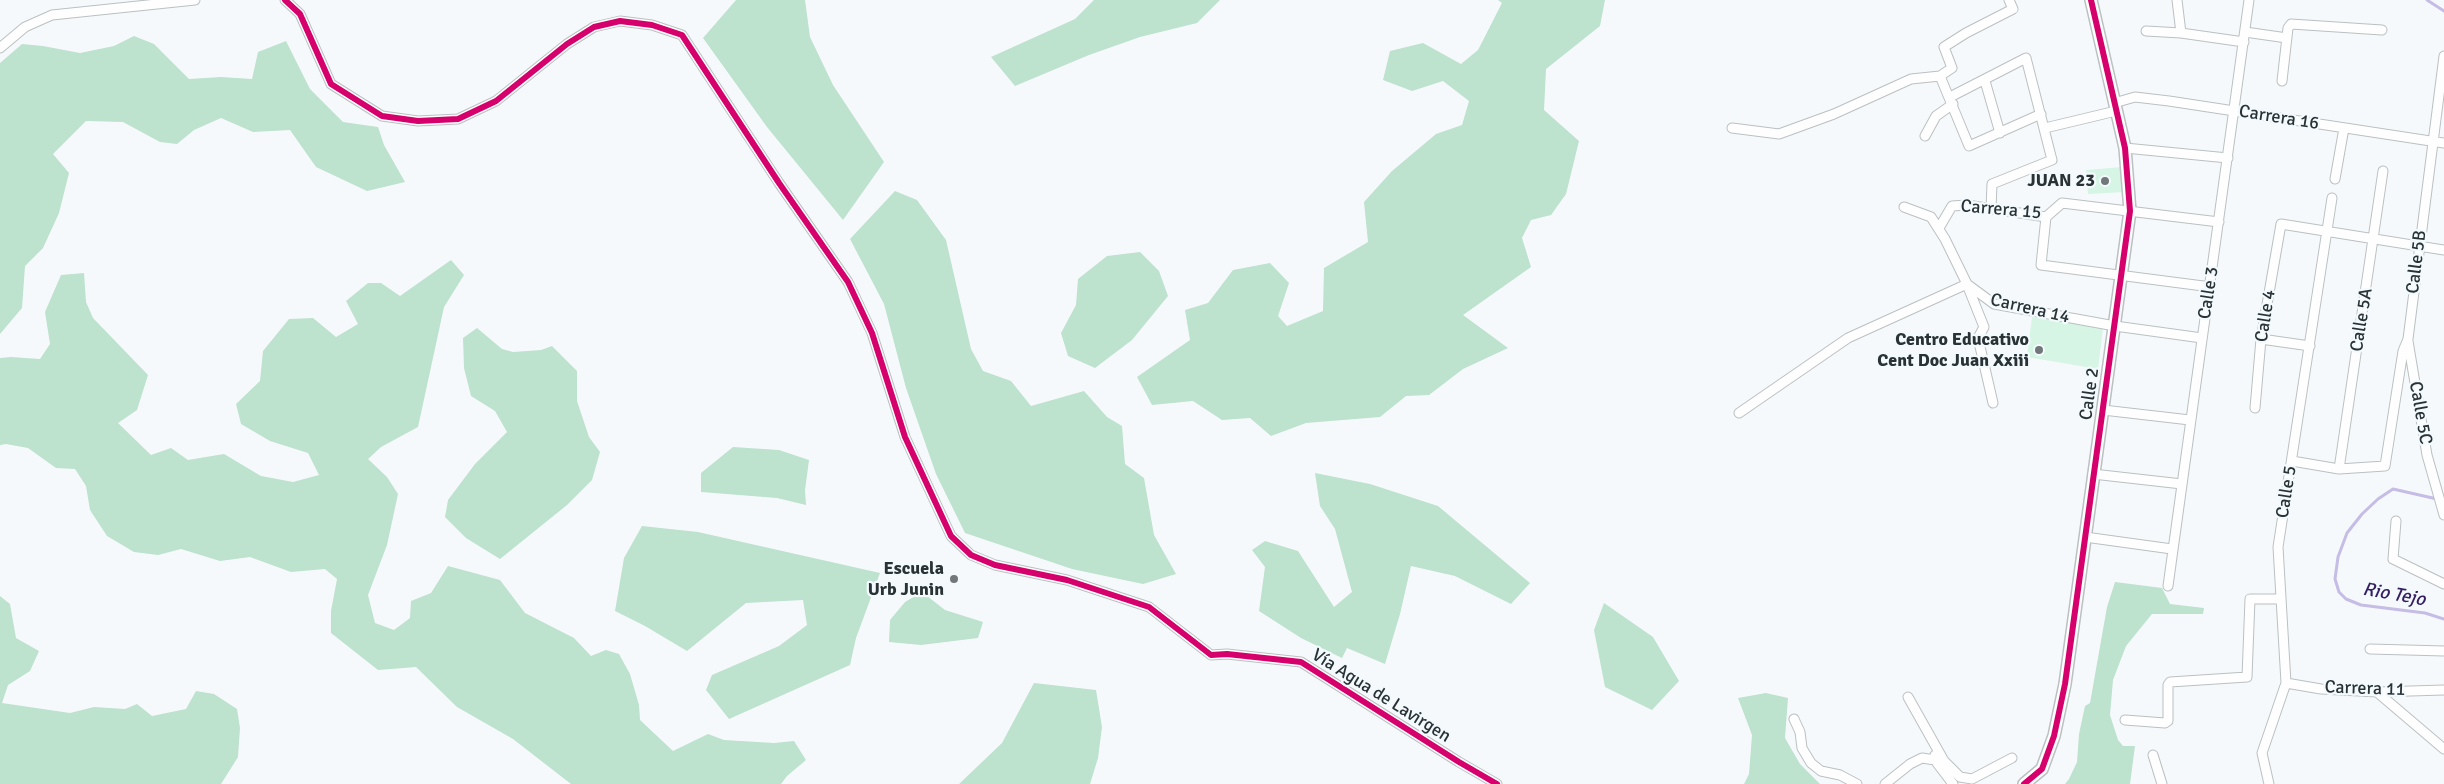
<!DOCTYPE html>
<html>
<head>
<meta charset="utf-8">
<style>
	body { margin:0 }
	canvas { display:block; background:#f6f9fb }
</style>
</head>
<body>
<canvas width="2444" height="784"></canvas>
<script>
const ctx = document.querySelector('canvas').getContext('2d');
ctx.lineJoin = 'round';
function fillPath(path, color) {
  ctx.fillStyle = color;
  ctx.fill(path, 'evenodd');
}
function shape(rows) {
  const path = new Path2D();
  for (const r of rows) {
    path.moveTo(r[0], r[1]);
    for (let i = 2; i < r.length; i += 2) path.lineTo(r[i], r[i + 1]);
  }
  return path;
}
function strokePath(path, color, width, dash) {
  ctx.strokeStyle = color;
  ctx.lineWidth = width;
  ctx.lineCap = dash ? 'butt' : 'round';
  ctx.setLineDash(dash || []);
  ctx.stroke(path);
}
function drawText(font, color, halo, rows, align = 'center') {
  ctx.font = font + ' Signika,sans-serif';
  ctx.lineWidth = 4.5;
  ctx.setLineDash([]);
  ctx.textBaseline = 'middle';
  ctx.strokeStyle = halo;
  ctx.fillStyle = color;
  for (const [text, x, y, turn = 0] of rows) {
    ctx.save();
    ctx.translate(x, y);
    ctx.rotate((+turn || 0) * Math.PI / 180);
    ctx.textAlign = isNaN(turn) ? turn : align;
    if (halo) ctx.strokeText(text, 0, 0);
    ctx.fillText(text, 0, 0);
    ctx.restore();
  }
}
fillPath(shape([
	[2122,167,2125,192,2088,194,2086,170],
	[2032,317,2103,328,2098,369,2027,357]
]), '#d6f5e4');
fillPath(shape([
	[736,0,805,0,810,37,833,85,884,162,843,220,767,127,703,38],
	[1094,0,1220,0,1197,23,1140,37,1089,55,1015,86,991,57,1075,19],
	[1498,0,1605,0,1600,26,1546,69,1544,110,1579,141,1566,194,1551,215,1531,220,1522,238,1531,267,1463,315,1508,348,1463,369,1429,395,1406,396,1380,417,1306,423,1271,436,1250,418,1222,420,1193,401,1152,405,1137,377,1190,340,1185,310,1208,303,1233,270,1270,263,1289,283,1278,316,1287,326,1323,311,1324,268,1368,242,1364,202,1392,171,1436,134,1462,125,1469,101,1443,81,1412,91,1383,80,1390,51,1423,43,1461,64,1478,50,1502,3],
	[134,36,154,44,189,79,221,77,252,79,258,52,286,41,310,89,343,122,378,127,384,145,405,182,367,191,316,167,290,130,253,132,221,118,194,130,177,144,160,142,123,122,86,121,53,154,69,173,59,213,43,248,25,266,22,308,0,334,0,63,22,44,43,46,80,53,114,46],
	[895,191,917,200,946,240,971,349,983,371,1011,381,1031,406,1084,391,1107,417,1122,426,1125,464,1144,478,1154,535,1176,574,1143,584,1072,569,965,533,936,474,906,388,884,304,850,239],
	[1140,252,1159,271,1168,296,1132,340,1095,368,1068,356,1061,333,1076,305,1078,279,1107,256],
	[451,260,464,275,444,307,418,427,381,447,368,459,387,477,398,494,387,545,368,595,375,623,394,630,410,618,411,601,431,593,448,566,500,580,525,613,574,638,591,656,606,650,619,654,630,674,639,705,640,720,673,751,708,734,724,740,774,743,794,741,806,760,787,776,781,784,571,784,513,739,457,707,416,667,378,670,331,633,331,611,337,579,325,569,291,572,250,557,220,561,181,549,158,555,134,552,107,536,90,510,86,486,75,469,56,468,28,448,6,444,0,445,0,358,11,357,40,359,50,344,45,312,61,275,84,273,86,302,93,318,148,375,137,410,118,423,151,455,171,448,188,460,224,454,261,476,293,482,319,475,308,453,270,441,241,424,236,404,260,381,263,351,289,319,313,318,336,337,358,324,346,301,368,283,381,283,400,296],
	[477,328,502,349,513,352,541,350,552,346,577,371,577,401,589,437,600,452,592,480,567,505,500,559,466,538,445,517,448,500,475,464,507,432,495,411,471,396,464,368,463,338],
	[733,447,779,450,809,460,805,490,806,505,777,498,701,492,701,473],
	[1315,473,1370,484,1438,506,1530,583,1511,604,1455,576,1411,566,1400,614,1385,664,1347,648,1342,658,1301,638,1259,611,1265,567,1252,550,1265,541,1298,551,1334,607,1352,592,1335,529,1320,506],
	[642,526,698,532,880,573,856,638,850,665,729,719,706,690,712,675,779,646,807,625,803,600,746,603,687,651,645,626,615,611,624,558],
	[2115,582,2162,588,2170,604,2204,608,2203,614,2152,614,2126,646,2113,680,2110,715,2118,740,2123,746,2135,746,2130,784,2065,784,2069,779,2077,762,2079,734,2085,706,2090,703,2107,607],
	[922,592,945,610,983,622,978,638,921,645,889,642,890,620,905,602],
	[0,596,10,604,16,638,39,651,30,671,8,685,2,703,70,713,94,707,125,709,137,704,152,716,186,709,196,691,214,694,237,709,240,728,238,757,221,784,0,784],
	[1604,603,1653,637,1679,681,1652,710,1605,687,1594,630],
	[1034,683,1096,690,1102,727,1098,758,1090,784,959,784,1002,743],
	[1766,693,1788,698,1785,738,1800,764,1820,784,1744,784,1749,774,1752,735,1738,698]
]), '#bde2ce');
strokePath(shape([
	[2427,0,2444,11],
	[2437,499,2393,489,2378,499,2362,514,2347,533,2338,557,2335,579,2339,592,2346,599,2361,605,2425,613,2444,619]
]), '#c5bde6', 3);
const minor = shape([
	[285,0,300,14,331,84,382,116,418,121,458,119,496,101,567,44,594,27,620,21,652,25,682,35,779,183,848,282,872,333,905,437,951,536,971,555,995,565,1067,580,1149,607,1211,655,1227,654,1301,662,1459,762,1497,784],
	[2177,0,2181,33],
	[2146,31,2181,33,2244,42],
	[2245,32,2287,38],
	[0,48,25,27,52,15,195,0],
	[1940,76,1969,146,2041,114],
	[1985,81,2000,133],
	[2282,81,2288,28,2291,24,2382,30],
	[1950,97,2026,58,2052,160,1992,184,1991,209],
	[2114,103,2135,97,2169,101,2444,143],
	[1732,128,1779,134,1834,114,1911,79,1940,76,1952,68,1944,47,1966,33,2013,9,2009,0],
	[2045,128,2116,111],
	[1925,136,1936,116,1953,104],
	[2125,148,2228,158],
	[2335,179,2344,128],
	[1904,207,1931,217,1945,239,1967,284,1994,304,2115,326,2202,338],
	[2046,217,2041,265,2211,287],
	[2046,217,2062,203,2219,222],
	[1939,228,1952,206,1967,205,2046,217],
	[1968,287,1984,327,1978,338,1993,403],
	[2261,339,2310,346],
	[2408,341,2427,455,2444,515],
	[2255,408,2261,339,2281,224,2444,250],
	[2103,410,2190,420],
	[1739,413,1848,338,1967,284],
	[2292,461,2339,469,2385,466,2403,351,2408,339,2444,56],
	[2339,469,2383,171],
	[2093,474,2182,484],
	[2396,521,2393,559,2444,584],
	[2085,537,2172,549],
	[2168,586,2249,0],
	[2370,649,2444,651],
	[2286,683,2321,689,2377,692,2444,690],
	[2377,692,2444,749],
	[1908,697,1944,761,1960,777,1972,779,2012,758],
	[1794,719,1800,732,1802,748,1811,763,1821,771,1840,775,1857,784],
	[2125,720,2165,723,2168,721,2168,685,2170,682,2247,677,2250,599,2280,599],
	[1935,755,1937,763,1953,784],
	[2153,755,2162,784],
	[1885,784,1910,764,1922,758,1935,760],
	[2269,784,2262,753,2286,683,2278,547,2332,198]
]);
const tertiary = shape([
	[2024,784,2042,769,2054,736,2065,684,2130,211,2125,148,2091,0]
]);
strokePath(minor, '#bbc0c2', 11);
strokePath(tertiary, '#bbc0c2', 14);
strokePath(minor, '#fefefe', 9);
strokePath(tertiary, '#fefefe', 11);
strokePath(shape([
	[285,0,300,14,331,84,382,116,418,121,458,119,496,101,567,44,594,27,620,21,652,25,682,35,779,183,848,282,872,333,905,437,951,536,971,555,995,565,1067,580,1149,607,1211,655,1227,654,1301,662,1459,762,1497,784],
	[2024,784,2042,769,2054,736,2065,684,2130,211,2125,148,2091,0]
]), '#d6006c', 6);
for (const [x, y, r, color] of [
	[2105,181,5,"#72787a"],
	[2039,350,5,"#72787a"],
	[954,579,5,"#72787a"]
]) {
  const dot = new Path2D();
  dot.arc(x, y, r, 0, 2 * Math.PI);
  ctx.fillStyle = color;
  ctx.fill(dot);
  strokePath(dot, '#f3fafe', 2);
}
drawText('18px', '#2b3235', '#f3fafe', [
	["Carrera 16",2279,118,9],
	["Carrera 15",2001,210,5],
	["Calle 5B",2417,262,-83],
	["Calle 3",2209,293,-81],
	["Carrera 14",2030,309,13],
	["Calle 4",2266,316,-81],
	["Calle 5A",2362,320,-81],
	["Calle 2",2090,394,-82],
	["Calle 5C",2420,413,80],
	["Calle 5",2287,492,-81],
	["Carrera 11",2365,689,2],
	["Vía Agua de Lavirgen",1381,696,32]
]);
drawText('bold 18px', '#2b3235', '#f3fafe', [
	["JUAN 23",2095,181],
	["Centro Educativo",2029,340],
	["Cent Doc Juan Xxiii",2029,361],
	["Escuela",944,569],
	["Urb Junin",944,590]
], 'right');
drawText('italic 19px', '#361e62', '#f3fafe', [
	["Rio Tejo",2394,595,10]
]);
</script>
</body>
</html>
